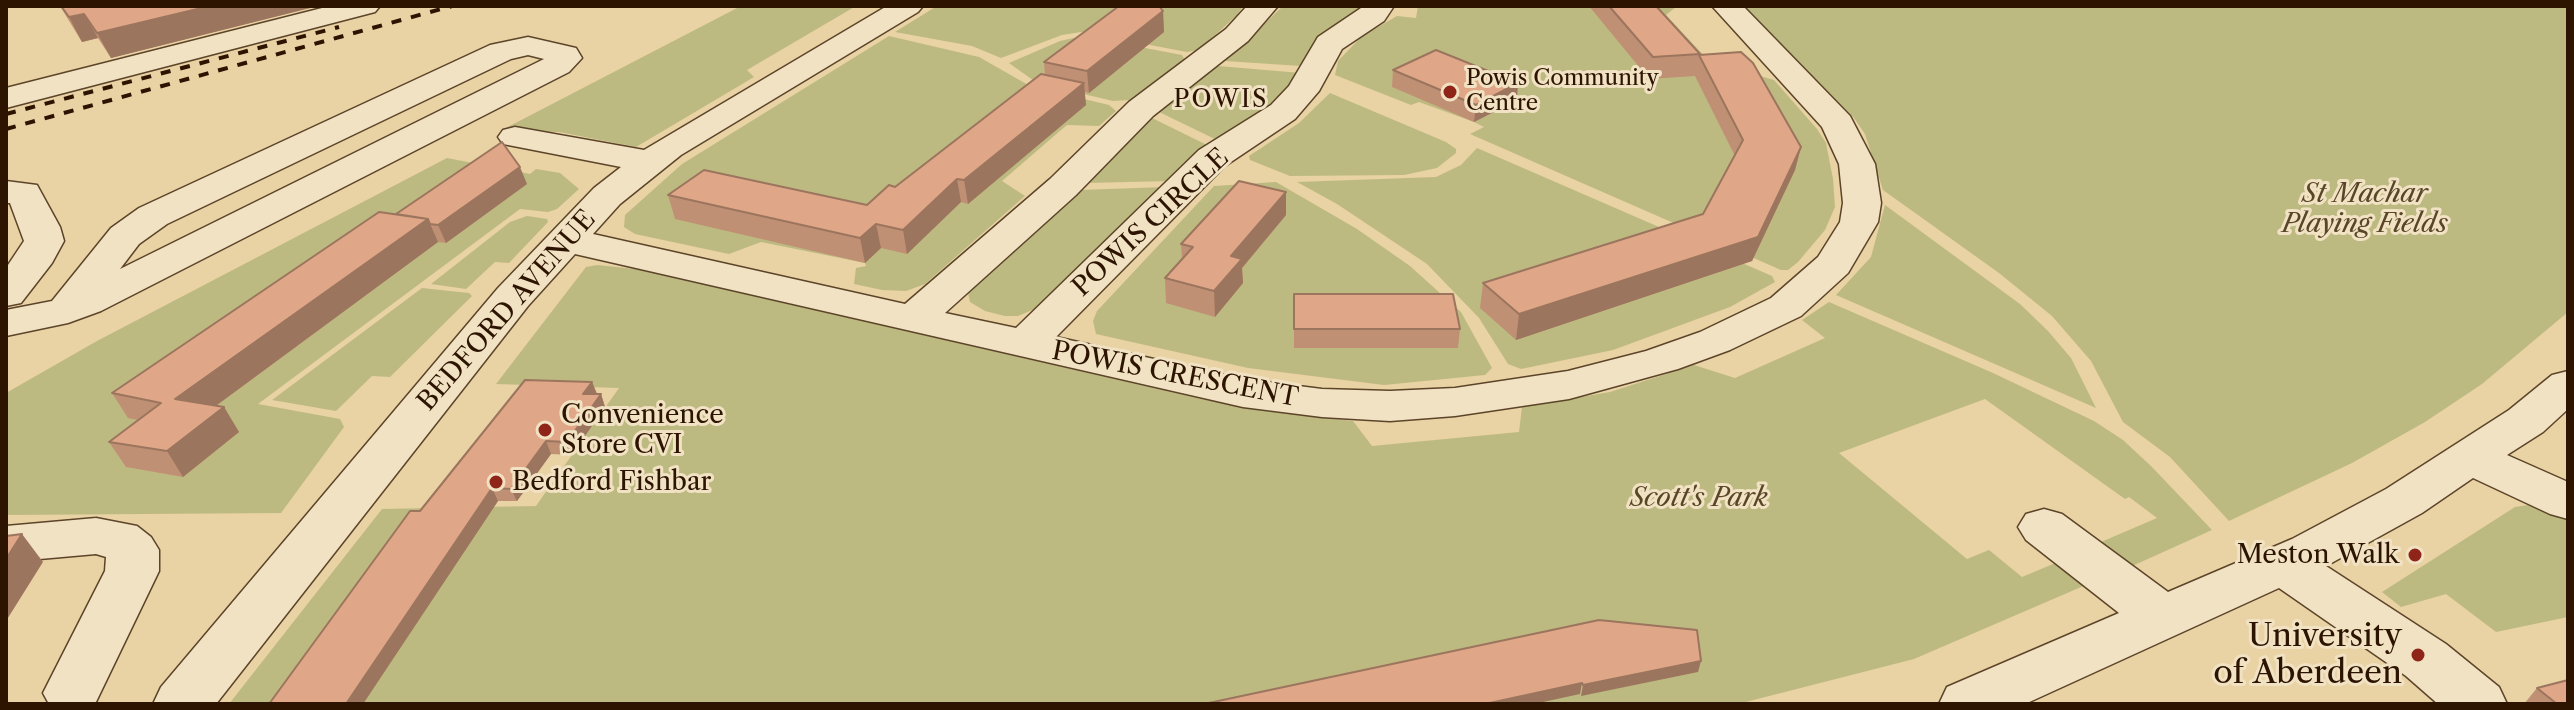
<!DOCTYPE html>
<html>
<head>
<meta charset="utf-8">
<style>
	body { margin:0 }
	#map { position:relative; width:2574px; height:710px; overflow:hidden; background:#e9d2a4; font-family:"Libre Caslon Text",serif }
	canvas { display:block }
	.frame { position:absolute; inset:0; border:8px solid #2d1400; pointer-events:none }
</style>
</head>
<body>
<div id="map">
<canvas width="2574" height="710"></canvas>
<div class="frame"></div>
</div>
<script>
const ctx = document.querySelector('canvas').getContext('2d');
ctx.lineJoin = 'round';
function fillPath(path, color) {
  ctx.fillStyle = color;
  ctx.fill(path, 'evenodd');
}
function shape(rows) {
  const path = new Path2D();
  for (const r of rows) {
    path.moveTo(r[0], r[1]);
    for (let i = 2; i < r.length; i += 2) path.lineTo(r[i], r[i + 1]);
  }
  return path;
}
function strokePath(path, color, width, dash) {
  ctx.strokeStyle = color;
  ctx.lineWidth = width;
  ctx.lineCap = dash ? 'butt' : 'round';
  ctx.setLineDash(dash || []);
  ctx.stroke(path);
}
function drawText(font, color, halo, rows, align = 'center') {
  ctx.font = font + ' "Libre Caslon Text",serif';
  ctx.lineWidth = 6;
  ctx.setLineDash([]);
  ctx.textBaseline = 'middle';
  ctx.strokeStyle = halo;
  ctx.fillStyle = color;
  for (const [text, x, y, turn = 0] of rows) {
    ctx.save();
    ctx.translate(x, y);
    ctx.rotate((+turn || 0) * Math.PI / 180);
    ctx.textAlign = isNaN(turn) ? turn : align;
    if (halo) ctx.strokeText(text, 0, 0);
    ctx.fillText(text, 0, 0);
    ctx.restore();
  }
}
fillPath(shape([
	[741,6,856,6,747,70,754,77,636,147,559,132,500,131],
	[937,6,1243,6,1237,15,1199,50,1187,52,1081,32,1062,35,1001,58,972,46,895,32],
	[1283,6,1368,6,1314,44,1301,66,1225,61],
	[1418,6,1677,6,1666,15,1709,61,1774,80,1817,129,1826,143,1833,179,1835,207,1825,230,1798,262,1788,270,1781,270,1470,134,1484,127,1474,122,1419,102,1411,105,1335,75,1338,61,1361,37,1397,16,1416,18],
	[1743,6,2568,6,2568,312,2482,384,2425,422,2352,463,2229,521,2170,457,2123,422,2091,361,2052,316,1999,273,1883,190,1865,134,1854,118],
	[889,36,979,57,1030,86,1109,105,1116,111,1099,126,1067,125,1061,130,1002,181,1025,196,925,284,906,291,882,290,854,284,856,268,866,266,865,263,761,242,729,254,635,234,624,227,625,215,682,164],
	[1082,36,1182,55,1185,60,1129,100,1113,101,1037,83,1009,63,1060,41],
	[1218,66,1301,73,1294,88,1223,143,1155,110],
	[1330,93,1446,142,1456,149,1456,153,1437,168,1404,175,1290,176,1250,160,1249,156,1299,123],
	[1148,116,1213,148,1171,181,1085,183],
	[1477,148,1772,276,1775,282,1730,307,1613,350,1521,369,1508,364,1479,318,1427,264,1337,204,1297,182,1436,177,1461,165],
	[447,158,530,174,536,169,560,173,579,189,557,209,548,212,520,209,258,404,340,419,344,427,281,513,6,515,6,393,97,341],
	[1276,182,1357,229,1410,266,1461,312,1492,368,1485,375,1384,385,1248,368,1096,334,1093,321,1097,311,1214,186],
	[1165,187,1044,305,1018,316,1005,316,985,311,970,302,968,292,1080,190],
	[1885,205,2020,304,2048,331,2071,358,2096,408,1836,295,1871,257],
	[527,216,547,219,548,222,509,263,495,262,466,289,431,284,510,222],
	[597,265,636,269,1201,399,1265,411,1353,421,1372,446,1519,432,1522,407,1610,392,1694,365,1735,378,1825,338,1802,320,1829,302,1993,373,2094,421,2123,440,2151,466,2212,530,2119,572,2087,548,2157,518,2129,497,2125,499,1985,399,1839,453,1967,559,1989,550,2022,577,2065,559,2095,581,1914,659,1738,704,229,704,382,509,536,506,619,388,496,384,586,267],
	[422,288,469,293,472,296,390,377,372,376,336,411,272,400],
	[2528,505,2568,513,2568,617,2496,632,2446,594,2401,607,2382,592,2515,507]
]), '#bdba81');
const minor = shape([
	[330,6,380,6,375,12,6,108,6,88,330,6],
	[887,6,923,6,918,12,681,155,620,204,593,234,905,304,1050,179,1129,102,1226,29,1247,6,1278,6,1248,41,1153,116,1076,195,945,313,1016,328,1199,150,1271,105,1289,86,1318,37,1364,6,1394,6,1384,21,1342,49,1319,91,1295,119,1225,166,1056,337,1243,379,1322,389,1390,391,1455,388,1568,371,1646,351,1700,332,1771,298,1818,257,1840,222,1843,203,1839,164,1822,127,1712,6,1743,6,1850,116,1875,164,1881,203,1878,222,1848,273,1801,316,1730,350,1678,369,1569,399,1455,416,1390,421,1322,417,1243,407,575,254,528,306,216,704,153,704,161,687,498,288,594,188,621,167,503,144,498,137,503,130,515,127,644,150,887,6],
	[528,37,576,48,582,58,569,72,101,311,68,323,6,336,6,310,52,301,111,228,139,208,490,45,528,37],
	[528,55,544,59,120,269,139,244,167,224,511,59,528,55],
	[6,181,37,185,60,227,64,241,52,263,21,303,6,306,6,268,24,241,10,203,6,203,6,181],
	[2568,371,2568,409,2543,432,2507,455,2568,482,2568,519,2550,514,2473,478,2422,513,2326,566,2446,644,2499,687,2507,704,2438,704,2406,676,2279,588,2025,704,1939,704,1947,687,2119,613,2026,540,2018,527,2026,514,2044,509,2062,514,2168,592,2292,539,2386,489,2509,410,2552,375,2568,371],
	[96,518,137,526,151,537,159,550,159,571,95,704,49,704,43,693,105,571,106,557,96,554,6,562,6,526,96,518]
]);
strokePath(minor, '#5c4429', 3);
fillPath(minor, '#f1e2c4');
strokePath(shape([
	[6,114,339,27],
	[6,129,452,6]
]), '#2d1400', 4, [10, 10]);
fillPath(shape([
	[60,6,318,6,111,58,98,38,82,42],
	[1589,6,1656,6,1700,55,1801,147,1795,170,1752,261,1516,340,1480,308,1483,283,1703,214,1735,156,1695,76,1649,79],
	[1163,11,1164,32,1089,93,1084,92,1086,105,968,204,961,202,907,254,881,248,865,263,675,219,668,195,867,205,895,187,1045,75,1044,62],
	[1393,70,1517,100,1474,122,1392,87],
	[527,184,446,243,438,242,216,406,224,407,239,432,183,477,126,467,109,442,138,420,128,418,112,393,396,214],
	[1286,192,1286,215,1242,268,1243,283,1215,317,1166,303,1165,278,1182,258,1181,244],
	[1294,294,1460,329,1458,348,1294,348],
	[592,382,597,394,601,394,605,407,572,455,551,454,517,501,498,501,363,704,269,704,420,511],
	[2537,688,2568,704,2524,704]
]), '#c09074');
fillPath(shape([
	[210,6,318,6,111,58,97,33],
	[1163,11,1164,32,1089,93,1087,71],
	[84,14,98,38,82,42,69,17],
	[1084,83,1086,105,968,204,964,180],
	[1518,83,1517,100,1474,122,1476,105],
	[1801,147,1795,170,1752,261,1516,340,1519,314,1758,237],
	[520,167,527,184,446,243,438,225],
	[957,179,961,202,907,254,903,230],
	[1286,192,1286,215,1242,268,1243,283,1215,317,1214,291,1231,256],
	[428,219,438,242,191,424,175,399],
	[876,224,881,248,865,263,860,238],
	[592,382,597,394,583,394],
	[601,394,605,407,572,455,567,442],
	[224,407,239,432,183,477,167,451],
	[546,441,551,454,517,501,511,489],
	[492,488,498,501,363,704,346,704],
	[22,534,43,562,6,621,6,559],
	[1701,661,1698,672,1581,696,1583,685],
	[1582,683,1580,694,1534,704,1485,704]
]), '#9c755e');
const building = shape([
	[61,6,210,6,97,33,84,14,69,17,61,6],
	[1119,6,1159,6,1163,11,1087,71,1044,62,1119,6],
	[1609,6,1656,6,1700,54,1653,57,1609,6],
	[1436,50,1518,83,1476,105,1393,70,1436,50],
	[1741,52,1753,63,1801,147,1758,237,1519,314,1483,283,1703,214,1743,140,1699,55,1741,52],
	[1041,74,1084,83,964,180,957,179,903,230,876,224,860,238,668,195,704,170,867,205,889,185,895,187,1041,74],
	[502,142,520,167,438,225,430,224,428,219,396,214,502,142],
	[1239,181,1286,192,1231,256,1242,259,1214,291,1165,278,1193,247,1181,244,1239,181],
	[379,212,428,219,175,399,224,407,167,451,109,442,161,403,112,393,379,212],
	[1294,294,1453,294,1460,329,1294,329,1294,294],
	[525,380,592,382,583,394,601,394,567,442,546,441,511,489,492,488,346,704,269,704,410,511,420,511,525,380],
	[22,534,6,559,6,536,22,534],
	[1599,620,1697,630,1701,661,1583,685,1582,683,1485,704,1204,704,1599,620],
	[2568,680,2568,704,2557,704,2537,688,2568,680]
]);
fillPath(building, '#dfa787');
strokePath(building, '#9c755e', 2);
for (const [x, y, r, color] of [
	[1450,92,8,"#8f2418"],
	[545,430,8,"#8f2418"],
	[496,482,8,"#8f2418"],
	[2415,555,8,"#8f2418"],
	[2418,655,8,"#8f2418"]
]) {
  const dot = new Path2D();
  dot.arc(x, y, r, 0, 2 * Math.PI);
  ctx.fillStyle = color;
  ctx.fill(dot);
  strokePath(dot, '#f1e2c4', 3);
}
drawText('22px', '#2d1400', '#f1e2c4', [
	["Powis Community",1466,79],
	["Centre",1466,104]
], 'left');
ctx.letterSpacing = '2px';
drawText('24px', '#2d1400', '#f1e2c4', [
	["POWIS",1221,100]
]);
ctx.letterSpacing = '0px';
drawText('italic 26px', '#584627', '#f1e2c4', [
	["St Machar",2365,194],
	["Playing Fields",2365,224],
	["Scott's Park",1699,498]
]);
drawText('26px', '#2d1400', '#f1e2c4', [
	["POWIS CIRCLE",1151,223,-43],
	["BEDFORD AVENUE",507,311,-49],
	["POWIS CRESCENT",1175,375,11]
]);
drawText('26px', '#2d1400', '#f1e2c4', [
	["Convenience",561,415],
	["Store CVI",561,445],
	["Bedford Fishbar",512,482],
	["Meston Walk",2399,555,"right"]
], 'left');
drawText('32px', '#2d1400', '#f1e2c4', [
	["University",2402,637],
	["of Aberdeen",2402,674]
], 'right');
</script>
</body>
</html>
